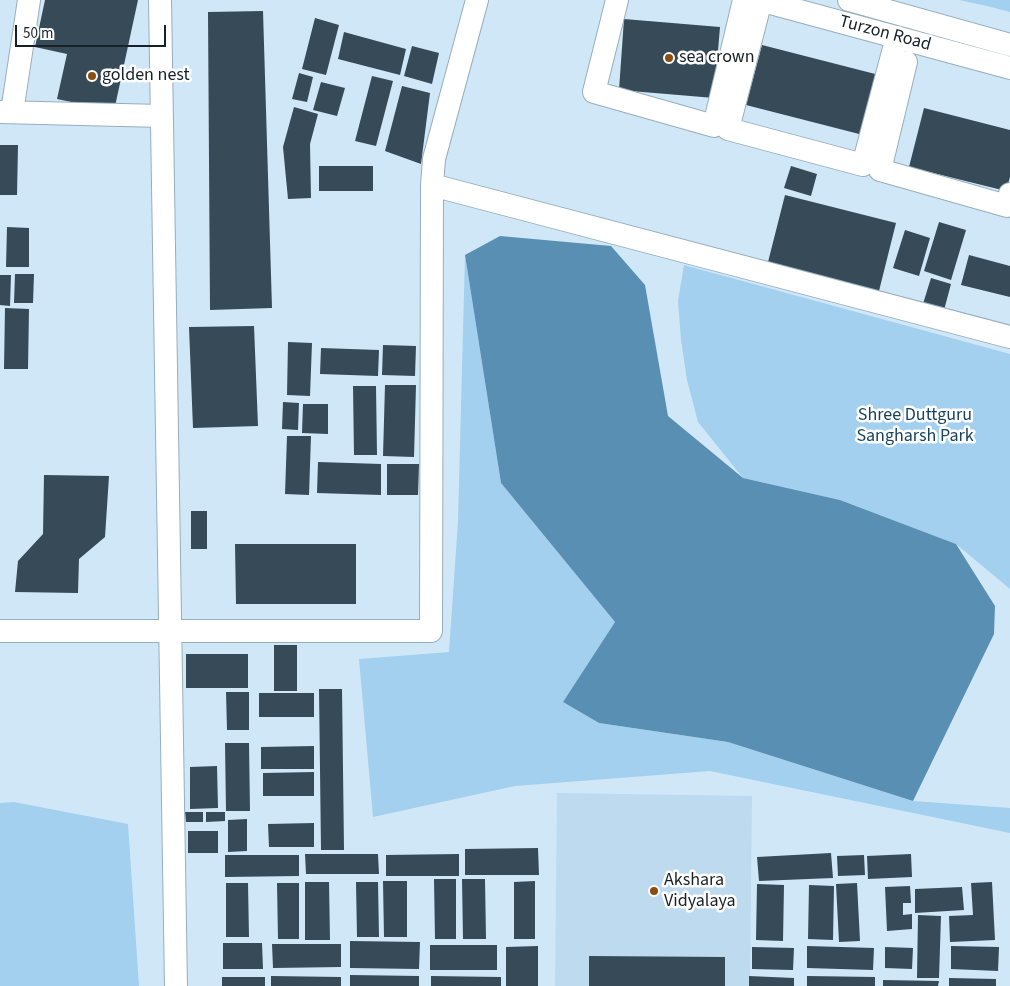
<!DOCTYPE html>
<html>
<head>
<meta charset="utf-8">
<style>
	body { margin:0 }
	#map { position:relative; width:1010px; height:986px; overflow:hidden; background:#d0e7f8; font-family:"Source Sans 3",sans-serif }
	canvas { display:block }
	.scale { position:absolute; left:15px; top:25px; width:151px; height:22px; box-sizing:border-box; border:2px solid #182127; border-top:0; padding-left:6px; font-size:15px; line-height:18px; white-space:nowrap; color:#182127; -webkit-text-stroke:4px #fff; paint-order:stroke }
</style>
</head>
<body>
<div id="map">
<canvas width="1010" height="986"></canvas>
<div class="scale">50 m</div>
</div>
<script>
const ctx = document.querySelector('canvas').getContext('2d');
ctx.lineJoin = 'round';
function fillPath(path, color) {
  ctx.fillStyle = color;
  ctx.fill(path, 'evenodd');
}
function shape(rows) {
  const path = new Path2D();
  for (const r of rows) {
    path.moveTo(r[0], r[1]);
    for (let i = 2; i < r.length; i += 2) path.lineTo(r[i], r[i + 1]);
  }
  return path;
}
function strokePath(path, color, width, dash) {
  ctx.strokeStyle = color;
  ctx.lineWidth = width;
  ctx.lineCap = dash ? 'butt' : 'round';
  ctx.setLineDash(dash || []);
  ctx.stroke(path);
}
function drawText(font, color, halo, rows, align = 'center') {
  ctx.font = font + ' "Source Sans 3",sans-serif';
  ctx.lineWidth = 5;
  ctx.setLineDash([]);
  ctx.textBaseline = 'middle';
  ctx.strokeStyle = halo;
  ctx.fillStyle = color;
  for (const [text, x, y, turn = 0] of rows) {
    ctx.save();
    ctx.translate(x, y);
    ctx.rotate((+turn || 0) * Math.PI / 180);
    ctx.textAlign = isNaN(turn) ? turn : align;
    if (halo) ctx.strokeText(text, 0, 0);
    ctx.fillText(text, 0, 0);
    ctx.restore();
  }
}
fillPath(shape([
	[557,793,752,796,750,986,555,986]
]), '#bddaef');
fillPath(shape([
	[959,0,1010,0,1010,12,987,6],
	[465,255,501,483,615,622,563,702,599,723,728,742,913,801,1010,808,1010,833,710,771,515,786,373,817,359,659,449,652,458,521],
	[684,265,1010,354,1010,589,956,544,840,500,743,478,698,422,687,380,681,340,678,301],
	[14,802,128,824,139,986,0,986,0,803]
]), '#a3d0ee');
fillPath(shape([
	[500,236,611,246,645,285,668,416,743,478,840,500,956,544,995,606,994,634,913,801,728,742,599,723,563,702,615,622,501,483,465,255]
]), '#598fb2');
fillPath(shape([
	[45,0,138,0,114,111,57,99,67,54,35,47],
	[263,11,272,308,210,310,208,12],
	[315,18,339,25,326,75,302,69],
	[624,19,720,27,714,98,619,90],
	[344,32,406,49,400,75,338,59],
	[762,45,883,76,867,136,746,105],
	[412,46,439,53,432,84,404,76],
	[299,73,313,77,307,102,292,99],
	[372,76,393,81,376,146,355,141],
	[321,82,345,88,337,116,313,110],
	[402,86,430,93,421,164,385,151],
	[294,107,318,114,310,144,311,198,288,199,283,147],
	[924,108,1010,130,1010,177,1006,191,909,167],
	[0,145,18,145,17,195,0,195],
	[319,166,373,166,373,191,319,191],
	[791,166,817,174,811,196,784,188],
	[785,195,896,223,879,291,768,262],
	[939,222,966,230,951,280,924,271],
	[7,227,29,228,29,267,6,267],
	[905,230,930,238,919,276,893,268],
	[969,255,1010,266,1010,297,961,285],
	[15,274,34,274,33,303,14,303],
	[0,275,11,275,10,306,0,305],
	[931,278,951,284,943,314,922,307],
	[5,308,29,309,28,369,4,369],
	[254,326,258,426,193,428,189,327],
	[288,342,312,343,310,396,287,395],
	[383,345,416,346,415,376,382,375],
	[321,348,379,350,378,376,320,374],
	[385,385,416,385,414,457,383,456],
	[353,386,376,386,377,455,354,455],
	[283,402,299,403,298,430,282,429],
	[303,404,328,404,328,434,302,433],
	[287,436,311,436,309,495,285,494],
	[318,462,381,464,381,495,317,493],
	[387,464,419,464,418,495,387,495],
	[44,475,109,476,105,537,79,559,78,593,15,592,18,561,43,534],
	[191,511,207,511,207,549,191,549],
	[235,544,356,544,356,604,236,604],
	[274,645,297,645,297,691,274,691],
	[186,654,248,654,248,688,186,688],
	[319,689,342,689,344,850,321,850],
	[226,692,249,692,249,730,227,730],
	[259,693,314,693,314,717,259,717],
	[225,743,249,743,250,811,226,811],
	[314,746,314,769,261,769,261,747],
	[217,766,218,808,190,809,190,767],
	[314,772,314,796,263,796,263,773],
	[185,812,203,812,203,822,186,822],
	[206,812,225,812,225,821,206,822],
	[247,819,247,851,228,852,228,820],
	[314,823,314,847,269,847,268,824],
	[188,831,218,831,218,853,188,853],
	[538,848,539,875,465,875,465,849],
	[831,853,833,878,759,881,757,857],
	[305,854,378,854,379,874,306,874],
	[459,854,459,876,386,876,386,855],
	[911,854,912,877,868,879,867,856],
	[225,855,299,855,299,876,225,877],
	[864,855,865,875,838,876,837,856],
	[434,879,456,879,456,939,435,939],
	[462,879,485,879,486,939,463,939],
	[383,881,407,881,407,937,384,937],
	[535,881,535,939,514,939,514,882],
	[305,882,329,882,330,940,305,940],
	[356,882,378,882,379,937,357,937],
	[992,882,995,940,950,942,949,916,973,915,971,883],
	[226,883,248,883,249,937,226,937],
	[277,883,299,883,299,939,278,939],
	[857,883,860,941,839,942,836,884],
	[757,884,784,885,783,941,756,940],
	[809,885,834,886,833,940,808,939],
	[910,886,911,903,903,903,903,915,912,914,912,929,887,931,885,887],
	[962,887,964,910,915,913,915,889],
	[918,915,941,916,939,978,917,978],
	[350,941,420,942,419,969,350,968],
	[223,943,262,943,263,969,223,969],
	[272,944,341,944,341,967,273,968],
	[430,945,497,945,497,970,430,970],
	[538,946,538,986,506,986,506,947],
	[807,946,874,948,873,970,807,968],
	[951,946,999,947,998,971,951,969],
	[752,947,794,948,793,970,752,969],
	[885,947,913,948,912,969,885,968],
	[589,956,725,957,725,986,589,986],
	[350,975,419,976,419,986,350,986],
	[271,976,341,977,341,986,271,986],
	[431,976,501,977,501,986,431,986],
	[749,976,794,978,794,986,749,986],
	[807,976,875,977,875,986,807,986],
	[222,977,265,977,265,986,222,986],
	[949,978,996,979,996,986,949,986],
	[883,980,939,981,938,986,883,986]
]), '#364a57');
const minor = shape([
	[160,0,176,986],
	[477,0,434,159,432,185,1010,337],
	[617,0,594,92,714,126,744,0],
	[759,0,1010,68],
	[761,0,728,129,863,165,897,37],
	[849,0,1010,45],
	[906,62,880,170,1007,206,1010,194],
	[0,112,162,116],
	[12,112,29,0],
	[0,631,431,631,432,185]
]);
strokePath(minor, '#97aebd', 24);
strokePath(minor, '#fff', 22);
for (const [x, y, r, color] of [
	[669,58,5,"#8b4d10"],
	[92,76,5,"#8b4d10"],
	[654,891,5,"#8b4d10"]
]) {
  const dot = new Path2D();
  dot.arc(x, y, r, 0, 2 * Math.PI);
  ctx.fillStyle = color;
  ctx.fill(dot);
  strokePath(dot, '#fff', 2);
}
drawText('18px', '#182127', '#fff', [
	["Turzon Road",885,34,15]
]);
drawText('18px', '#182127', '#fff', [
	["sea crown",679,58],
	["golden nest",102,76],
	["Akshara",664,881],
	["Vidyalaya",664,902]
], 'left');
drawText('18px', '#18435d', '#fff', [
	["Shree Duttguru",915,416],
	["Sangharsh Park",915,437]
]);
</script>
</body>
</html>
